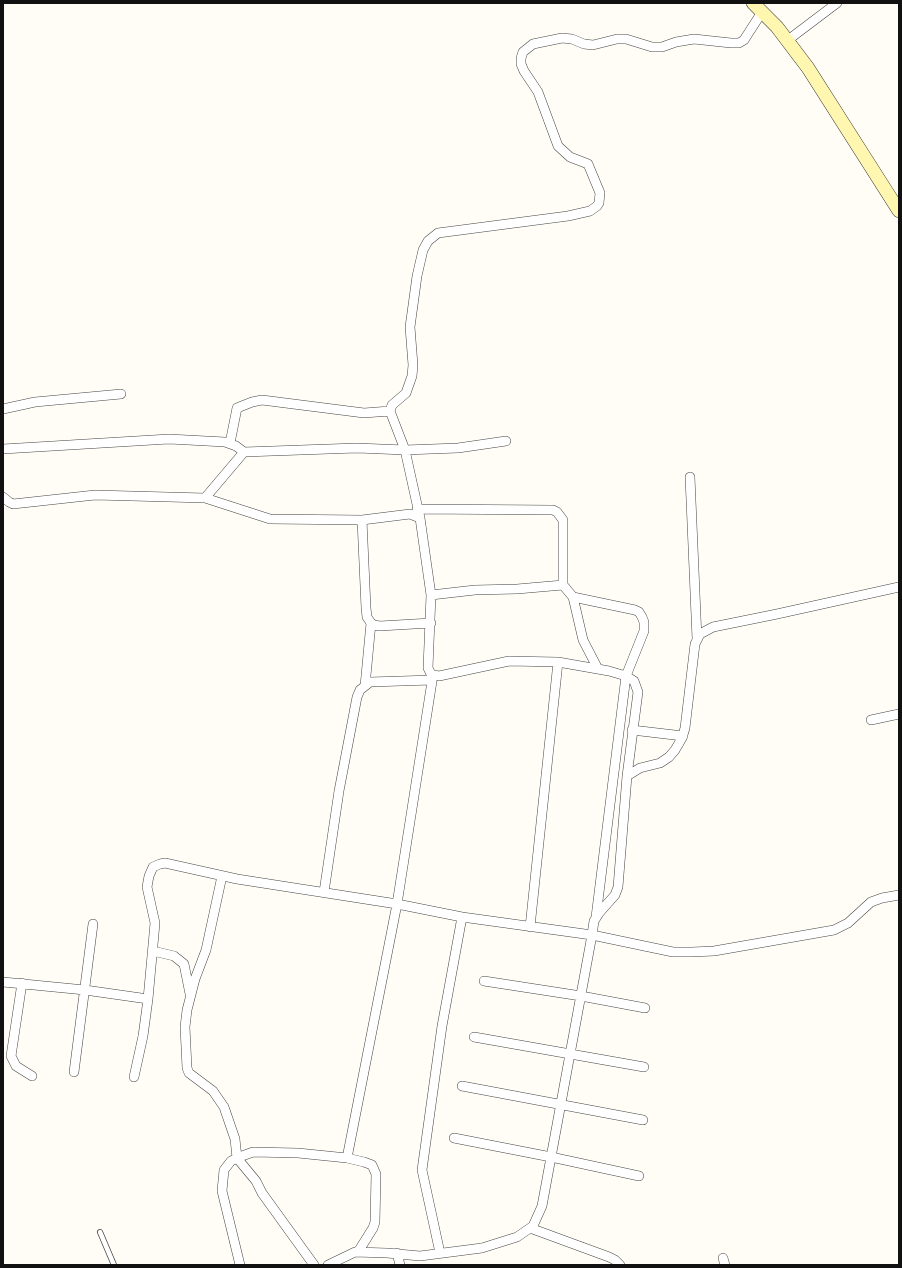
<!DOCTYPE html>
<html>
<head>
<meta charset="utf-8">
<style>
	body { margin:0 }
	#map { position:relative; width:902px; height:1268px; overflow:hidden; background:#fffdf5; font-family:"Crimson Pro",serif }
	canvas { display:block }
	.frame { position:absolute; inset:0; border:4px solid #111; pointer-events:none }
</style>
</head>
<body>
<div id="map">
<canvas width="902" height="1268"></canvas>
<div class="frame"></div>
</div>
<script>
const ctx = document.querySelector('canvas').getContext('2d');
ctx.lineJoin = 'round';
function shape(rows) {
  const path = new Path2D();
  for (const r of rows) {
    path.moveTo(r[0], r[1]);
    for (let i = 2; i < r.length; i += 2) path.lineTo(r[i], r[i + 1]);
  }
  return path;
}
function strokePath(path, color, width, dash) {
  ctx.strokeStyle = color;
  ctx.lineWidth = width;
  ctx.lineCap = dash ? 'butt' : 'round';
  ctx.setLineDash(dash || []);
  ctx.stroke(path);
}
const service = shape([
	[100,1232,114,1265]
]);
const minor = shape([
	[788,40,837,3],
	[3,409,35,402,121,394],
	[230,443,237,408,252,402,262,400,364,413,390,411],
	[3,449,169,439,225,442,236,446,244,452,357,448,405,450,458,448,506,441],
	[690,477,697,639],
	[3,497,9,502,13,504,95,495,205,498,270,519,362,520,410,514,420,518,431,595,428,668,431,674,439,676,509,661,558,662,609,671,626,676,634,681,638,692,627,776],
	[205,498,244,452],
	[417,509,553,510,557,512,563,520,563,585],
	[420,518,405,450,390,411,392,405,406,393,412,376,413,365,410,327,417,276,423,250,428,241,438,233,568,216,590,211,597,206,599,203,600,193,588,164,570,157,558,146,538,92,524,71,521,64,521,58,523,52,533,44,562,38,572,39,584,44,593,45,617,39,626,39,652,47,662,47,676,42,694,39,731,43,739,43,744,40,762,12],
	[362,520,366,608,367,617,371,623,374,625,380,626,431,623],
	[431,595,475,590,517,589,563,585,573,597,635,610,639,612,642,617,644,622,644,631,626,676,596,917],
	[573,597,583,640,598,669],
	[365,686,371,623],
	[871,720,899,714],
	[632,730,683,736],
	[222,876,206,950,195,979,187,1010,185,1027,187,1068,189,1073,213,1091,224,1107,235,1139,237,1158,256,1181,262,1193,314,1265],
	[324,892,339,791,357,697,360,690,370,682,432,680],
	[530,927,558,662],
	[153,951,174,956,184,964,190,994],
	[484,981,581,996,645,1008],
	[3,982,85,990,148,999,155,923,147,887,149,876,153,867,160,864,165,863,237,879,397,904,462,917,592,935,673,952,692,952,714,951,834,930,848,923,871,902,882,898,899,895],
	[22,983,11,1056,16,1066,32,1076],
	[474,1037,644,1067],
	[74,1072,93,924],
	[134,1077,143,1036,148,999],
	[462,1086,643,1120],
	[454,1138,551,1157,639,1176],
	[347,1158,364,1162,372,1165,376,1174,375,1222,373,1228,358,1252],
	[530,1228,609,1257,615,1260,620,1265],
	[397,1253,400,1265],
	[440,1253,422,1170,442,1026,462,917],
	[723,1258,725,1265],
	[240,1265,222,1191,224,1170,231,1161,242,1156,253,1152,298,1153,347,1158,397,904,433,675],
	[328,1265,355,1252,387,1253,420,1256,482,1248,517,1237,533,1226,542,1206,592,935,594,921,599,913,615,895,618,887,627,776,640,768,660,763,669,757,675,750,682,738,685,728,695,644,700,634,713,627,777,614,899,587]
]);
const secondary = shape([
	[753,3,777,27,808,68,899,211]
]);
strokePath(service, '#444', 6);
strokePath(minor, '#444', 10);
strokePath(secondary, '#333', 14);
strokePath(service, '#fff', 4.5);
strokePath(minor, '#fff', 9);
strokePath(secondary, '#fff6b0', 13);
</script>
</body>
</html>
